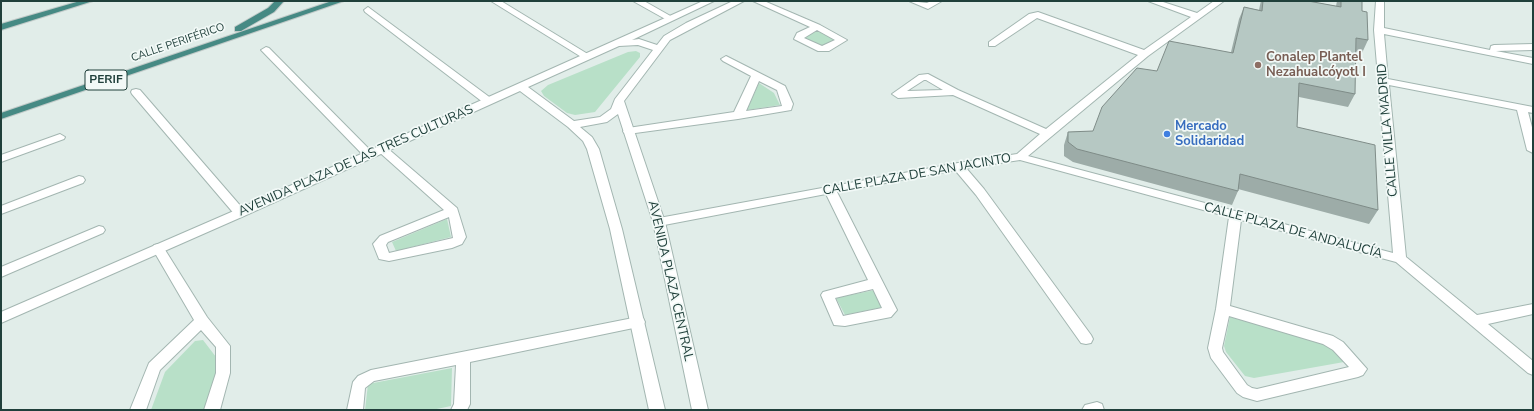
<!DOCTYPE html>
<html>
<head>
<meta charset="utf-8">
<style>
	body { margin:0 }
	#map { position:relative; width:1534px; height:411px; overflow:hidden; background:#e1ede9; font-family:"Nunito Sans",sans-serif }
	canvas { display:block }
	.frame { position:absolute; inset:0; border:2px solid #20403b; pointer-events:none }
</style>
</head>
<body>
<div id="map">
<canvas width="1534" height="411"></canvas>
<div class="frame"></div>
</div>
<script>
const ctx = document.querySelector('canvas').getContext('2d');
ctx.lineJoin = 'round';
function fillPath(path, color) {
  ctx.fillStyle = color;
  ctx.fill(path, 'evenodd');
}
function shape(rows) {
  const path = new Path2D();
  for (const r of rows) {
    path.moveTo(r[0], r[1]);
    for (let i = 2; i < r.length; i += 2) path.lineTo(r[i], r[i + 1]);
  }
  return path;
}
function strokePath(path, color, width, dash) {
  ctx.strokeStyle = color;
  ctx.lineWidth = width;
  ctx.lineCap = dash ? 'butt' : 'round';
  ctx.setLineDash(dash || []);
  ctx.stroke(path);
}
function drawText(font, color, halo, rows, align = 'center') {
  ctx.font = font + ' "Nunito Sans",sans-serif';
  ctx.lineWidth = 3.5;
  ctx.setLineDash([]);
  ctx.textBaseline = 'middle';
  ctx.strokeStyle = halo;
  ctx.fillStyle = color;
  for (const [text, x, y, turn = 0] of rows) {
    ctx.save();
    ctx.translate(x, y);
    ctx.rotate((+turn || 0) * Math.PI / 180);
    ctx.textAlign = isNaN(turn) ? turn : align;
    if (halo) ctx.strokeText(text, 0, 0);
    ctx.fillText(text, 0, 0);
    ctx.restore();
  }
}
fillPath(shape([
	[816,31,821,31,837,40,825,46,820,46,804,38,805,36],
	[636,51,640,53,640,57,595,112,575,115,567,113,544,96,541,91,548,85,628,52],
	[759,83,774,93,780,105,747,110],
	[447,219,451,237,396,251,392,242],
	[875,290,884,307,845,315,836,298],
	[1230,317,1326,344,1346,359,1344,362,1254,378,1245,376,1226,352,1224,346],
	[203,340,216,357,215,377,205,410,151,410,165,372,195,341],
	[452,368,451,406,432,410,365,410,368,384]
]), '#b8e0c8');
const minor = shape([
	[491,1,501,1,591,56,586,59,583,58,491,1],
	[633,1,644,1,674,18,673,20,667,20,633,1],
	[753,1,764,1,820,25,847,40,829,51,818,51,794,39,797,33,810,27,753,1],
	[817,30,835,40,822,46,804,38,817,30],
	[909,1,927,3,931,1,942,1,928,9,909,1],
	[1148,1,1160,1,1197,13,1214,1,1224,1,1148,56,1028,156,1393,253,1374,30,1376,1,1384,1,1384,28,1490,50,1491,46,1494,45,1533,44,1533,50,1496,51,1533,58,1533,64,1384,34,1388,79,1533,107,1533,113,1528,112,1533,131,1533,153,1527,150,1517,110,1389,85,1406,257,1477,315,1533,304,1533,314,1488,324,1533,361,1533,375,1528,373,1396,262,1241,220,1230,306,1333,336,1343,342,1367,369,1363,375,1358,377,1257,401,1243,397,1237,393,1211,358,1208,348,1216,309,1229,217,1020,160,966,168,984,189,1091,335,1093,339,1091,343,1086,344,1081,343,976,195,955,170,837,192,897,310,891,317,845,326,834,325,821,295,823,292,868,280,826,194,659,226,653,222,659,218,958,163,1017,154,1040,134,953,95,898,98,892,94,919,75,928,74,958,90,1046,129,1138,55,1037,18,995,46,989,46,989,42,1029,14,1038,12,1144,50,1191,17,1148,1],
	[924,80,926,80,943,90,907,91,924,80],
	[873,289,882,308,843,316,835,298,873,289],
	[1229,316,1323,344,1333,350,1349,367,1257,389,1252,388,1247,385,1223,352,1222,348,1229,316],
	[368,7,492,99,493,101,492,103,484,103,365,12,364,10,368,7],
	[266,47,269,48,373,153,375,155,373,157,365,157,263,52,261,50,266,47],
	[726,56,785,86,793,104,791,110,738,119,628,134,624,133,623,131,628,128,734,112,751,76,723,61,721,59,726,56],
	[759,81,777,90,782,106,746,111,759,81],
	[136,89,140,90,244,210,246,213,244,216,236,216,132,94,131,92,132,90,136,89],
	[60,134,65,137,64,139,1,162,1,155,60,134],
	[382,146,386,147,457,208,466,237,462,244,452,248,389,261,379,259,373,244,380,236,444,210,378,151,376,149,382,146],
	[449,217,453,238,389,253,386,245,388,242,449,217],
	[79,176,83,177,85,180,83,183,1,214,1,206,79,176],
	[99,226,103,227,105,230,103,233,1,277,1,267,99,226],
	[158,244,162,245,207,317,230,346,230,373,220,410,204,410,216,373,216,347,201,330,160,370,146,410,130,410,149,363,194,320,152,248,154,245,158,244],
	[638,317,643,318,645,322,643,326,470,362,470,404,467,410,451,410,454,404,456,365,374,381,365,388,363,410,347,410,353,382,358,376,371,370,638,317],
	[1097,402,1102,404,1104,410,1082,410,1085,405,1097,402]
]);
const tertiary = shape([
	[703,1,714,1,632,40,639,39,657,45,664,36,686,23,733,1,744,1,670,40,624,101,665,222,708,410,692,410,653,222,618,114,607,122,580,127,592,137,599,149,622,229,665,410,649,410,610,229,587,149,583,141,568,127,520,91,244,216,1,323,1,312,236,210,703,1],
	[638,45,653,50,615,99,611,109,600,117,574,121,528,87,619,46,638,45]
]);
const trunk = shape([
	[80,1,93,1,1,30,1,24,80,1],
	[275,1,284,1,274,12,241,31,235,31,235,27,268,8,275,1],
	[332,1,344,1,1,119,1,113,332,1]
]);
strokePath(minor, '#a3b6b1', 2);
strokePath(tertiary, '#a3b6b1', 2);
strokePath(trunk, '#c1cac8', 2);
fillPath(minor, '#fff');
fillPath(tertiary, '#fff');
fillPath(trunk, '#468a84');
fillPath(shape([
	[1261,1,1308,1,1336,6,1337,1,1362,1,1362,11,1368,40,1362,53,1355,51,1355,94,1348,107,1299,97,1297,127,1378,210,1369,224,1238,189,1238,191,1232,205,1073,162,1064,156,1064,145,1068,132,1093,131,1157,71,1231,52,1239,19,1244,7,1259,10,1260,5]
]), '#9daca8');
const building = shape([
	[1263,1,1308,1,1341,7,1341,1,1362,1,1362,11,1367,12,1368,40,1356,38,1355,94,1299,83,1297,127,1375,145,1378,210,1240,174,1238,191,1077,149,1068,142,1068,132,1093,131,1102,107,1137,68,1157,71,1169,41,1233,53,1244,7,1262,11,1263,1]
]);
fillPath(building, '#b6c8c3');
strokePath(building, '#7f8c88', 1);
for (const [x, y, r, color] of [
	[1258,65,4,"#8d6e63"],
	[1167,134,4,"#3f7fe0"]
]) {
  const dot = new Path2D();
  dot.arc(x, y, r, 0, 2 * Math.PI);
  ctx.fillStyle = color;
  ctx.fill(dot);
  strokePath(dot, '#f2f9f7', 1.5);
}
drawText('11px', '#20403b', '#f2f9f7', [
	["CALLE PERIFÉRICO",178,43,-19]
]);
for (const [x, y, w] of [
	[106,80,42]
]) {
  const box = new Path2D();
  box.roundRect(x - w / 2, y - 10, w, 20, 3);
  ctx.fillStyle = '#f2f9f7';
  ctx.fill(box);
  strokePath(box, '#20403b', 1);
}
drawText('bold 12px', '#20403b', null, [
	["PERIF",106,80]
]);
drawText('bold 13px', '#785e54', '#f2f9f7', [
	["Conalep Plantel",1266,58],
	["Nezahualcóyotl I",1266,73]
], 'left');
drawText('bold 13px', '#366cbe', '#f2f9f7', [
	["Mercado",1175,127],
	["Solidaridad",1175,142]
], 'left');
drawText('13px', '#20403b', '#f2f9f7', [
	["CALLE VILLA MADRID",1388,130,-95],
	["AVENIDA PLAZA DE LAS TRES CULTURAS",356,161,-24],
	["CALLE PLAZA DE SAN JACINTO",917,175,-10],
	["CALLE PLAZA DE ANDALUCÍA",1293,231,15],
	["AVENIDA PLAZA CENTRAL",670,281,77]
]);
</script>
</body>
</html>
